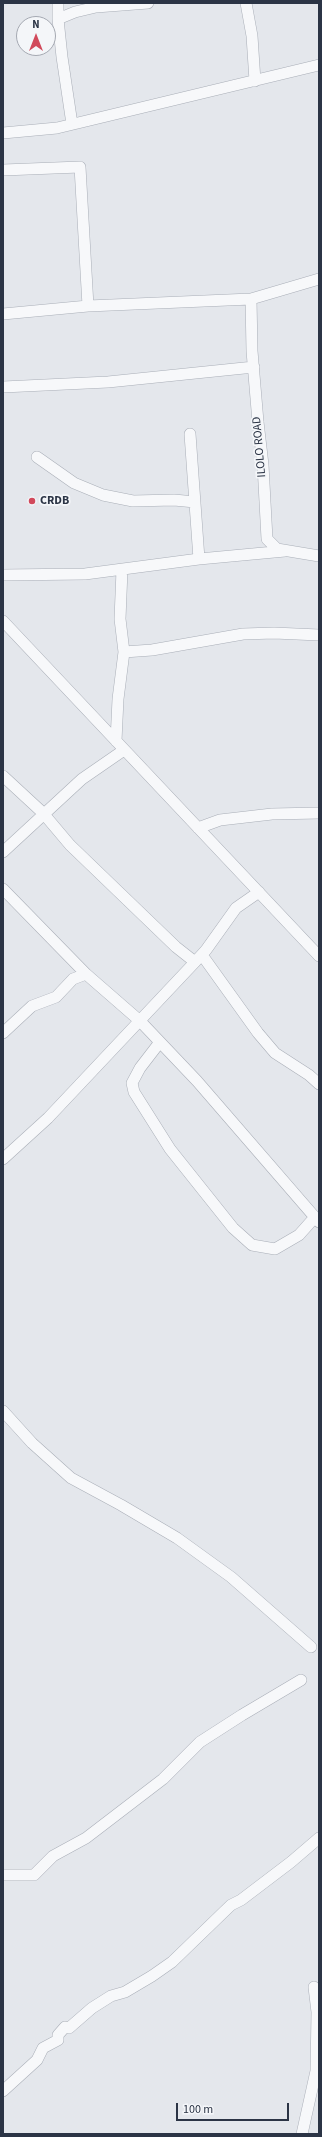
<!DOCTYPE html>
<html>
<head>
<meta charset="utf-8">
<style>
	body { margin:0 }
	#map { position:relative; width:322px; height:2137px; overflow:hidden; background:#e4e7ec; font-family:"Source Sans 3",sans-serif }
	canvas { display:block }
	.frame { position:absolute; inset:0; border:4px solid #2b3445; pointer-events:none }
	.north { position:absolute; left:16px; top:16px; width:40px; height:40px; box-sizing:border-box; background:#f4f6f9; border:1px solid #a4a8b1; border-radius:50%; rotate:0deg; font-size:11px; font-weight:700; line-height:16px; text-align:center; color:#2b3445 }
	.north::after { content:''; display:block; margin:auto; width:14px; height:18px; background:#d1495b; clip-path:polygon(50% 0,100% 100%,50% 72%,0 100%) }
	.scale { position:absolute; left:176px; top:2103px; width:113px; height:18px; box-sizing:border-box; border:2px solid #2b3445; border-top:0; padding-left:5px; font-size:12px; line-height:14px; white-space:nowrap; color:#2b3445; -webkit-text-stroke:3px #f4f6f9; paint-order:stroke }
</style>
</head>
<body>
<div id="map">
<canvas width="322" height="2137"></canvas>
<div class="frame"></div>
<div class="north">N</div>
<div class="scale">100 m</div>
</div>
<script>
const ctx = document.querySelector('canvas').getContext('2d');
ctx.lineJoin = 'round';
function shape(rows) {
  const path = new Path2D();
  for (const r of rows) {
    path.moveTo(r[0], r[1]);
    for (let i = 2; i < r.length; i += 2) path.lineTo(r[i], r[i + 1]);
  }
  return path;
}
function strokePath(path, color, width, dash) {
  ctx.strokeStyle = color;
  ctx.lineWidth = width;
  ctx.lineCap = dash ? 'butt' : 'round';
  ctx.setLineDash(dash || []);
  ctx.stroke(path);
}
function drawText(font, color, halo, rows, align = 'center') {
  ctx.font = font + ' "Source Sans 3",sans-serif';
  ctx.lineWidth = 3.5;
  ctx.setLineDash([]);
  ctx.textBaseline = 'middle';
  ctx.strokeStyle = halo;
  ctx.fillStyle = color;
  for (const [text, x, y, turn = 0] of rows) {
    ctx.save();
    ctx.translate(x, y);
    ctx.rotate((+turn || 0) * Math.PI / 180);
    ctx.textAlign = isNaN(turn) ? turn : align;
    if (halo) ctx.strokeText(text, 0, 0);
    ctx.fillText(text, 0, 0);
    ctx.restore();
  }
}
const minor = shape([
	[58,3,58,19,62,57,72,124],
	[246,3,252,36,255,81],
	[58,19,75,12,96,7,148,3],
	[3,133,57,128,319,65],
	[3,170,80,167,88,306,3,314],
	[251,299,252,351,258,422,263,465,267,539,277,549,319,556],
	[88,306,251,299,319,279],
	[3,387,108,382,254,367],
	[190,434,199,559],
	[37,457,74,483,103,495,133,501,174,500,195,502],
	[3,575,85,574,199,559,285,551],
	[3,621,319,956],
	[124,652,152,650,243,634,274,633,319,635],
	[116,741,118,699,124,652,120,619,122,570],
	[3,776,43,813,70,845,176,947,195,962],
	[198,828,220,820,272,814,319,813],
	[3,852,82,779,124,750],
	[3,889,86,974,140,1021,197,1081,319,1222],
	[202,955,258,1033,275,1053,309,1075,319,1084],
	[3,1033,32,1006,56,997,73,979,86,974],
	[160,1042,140,1068,132,1083,134,1092,170,1149,233,1228,252,1245,275,1249,299,1235,315,1217],
	[3,1159,48,1118,195,962,206,950,236,908,259,892],
	[3,1411,32,1443,71,1478,121,1505,177,1538,231,1577,311,1647],
	[3,1875,34,1875,53,1856,86,1838,163,1779,200,1742,242,1715,301,1680],
	[3,2091,37,2060,43,2048,58,2040,58,2035,65,2027,69,2028,92,2008,111,1996,125,1992,152,1976,172,1962,231,1905,241,1900,291,1862,319,1838],
	[302,2134,316,2071,317,2012,314,1987]
]);
strokePath(minor, '#a9aeb7', 12);
strokePath(minor, '#f7f8fa', 11);
for (const [x, y, r, color] of [
	[32,501,4,"#d1495b"]
]) {
  const dot = new Path2D();
  dot.arc(x, y, r, 0, 2 * Math.PI);
  ctx.fillStyle = color;
  ctx.fill(dot);
  strokePath(dot, '#f4f6f9', 1.5);
}
drawText('12px', '#2b3445', '#f4f6f9', [
	["ILOLO ROAD",260,447,-95]
]);
drawText('bold 12px', '#2b3445', '#f4f6f9', [
	["CRDB",40,501]
], 'left');
</script>
</body>
</html>
